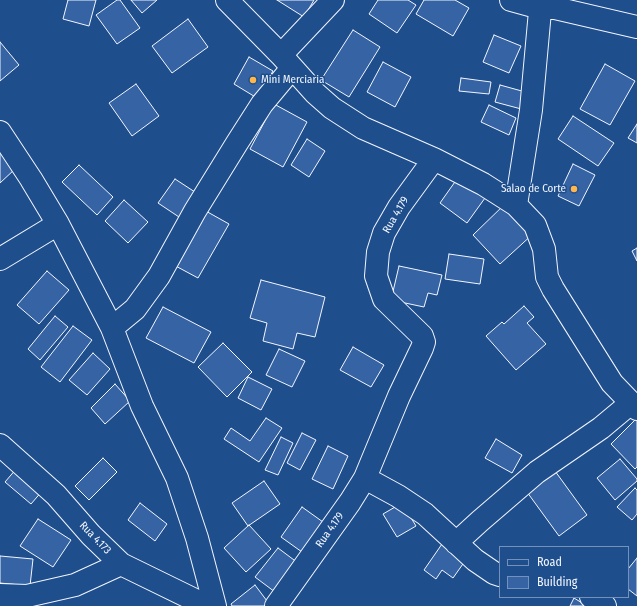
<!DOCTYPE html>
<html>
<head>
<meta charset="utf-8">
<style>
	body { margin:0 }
	#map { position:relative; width:637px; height:606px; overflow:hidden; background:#1f4e8c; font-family:"Fira Sans Condensed",sans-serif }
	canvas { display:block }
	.legend { position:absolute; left:499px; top:546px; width:130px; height:52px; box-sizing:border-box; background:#1f4e8c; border:1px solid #7391ba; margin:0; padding:5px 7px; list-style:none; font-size:12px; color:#f2f6ff }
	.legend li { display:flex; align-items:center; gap:8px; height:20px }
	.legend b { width:20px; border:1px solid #7391ba }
</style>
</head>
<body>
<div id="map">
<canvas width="637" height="606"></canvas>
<ul class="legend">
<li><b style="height:5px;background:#1f4e8c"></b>Road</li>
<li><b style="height:11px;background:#3563a3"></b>Building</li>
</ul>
</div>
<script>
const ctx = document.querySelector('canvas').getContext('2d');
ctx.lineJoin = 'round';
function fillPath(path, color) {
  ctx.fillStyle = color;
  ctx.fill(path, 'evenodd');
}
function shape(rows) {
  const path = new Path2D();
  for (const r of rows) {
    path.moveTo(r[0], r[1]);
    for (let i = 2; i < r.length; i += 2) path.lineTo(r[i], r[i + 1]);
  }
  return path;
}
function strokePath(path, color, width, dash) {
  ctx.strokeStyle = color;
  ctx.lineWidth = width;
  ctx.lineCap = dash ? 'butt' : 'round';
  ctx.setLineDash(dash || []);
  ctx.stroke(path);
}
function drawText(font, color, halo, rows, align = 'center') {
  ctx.font = font + ' "Fira Sans Condensed",sans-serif';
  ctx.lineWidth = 3;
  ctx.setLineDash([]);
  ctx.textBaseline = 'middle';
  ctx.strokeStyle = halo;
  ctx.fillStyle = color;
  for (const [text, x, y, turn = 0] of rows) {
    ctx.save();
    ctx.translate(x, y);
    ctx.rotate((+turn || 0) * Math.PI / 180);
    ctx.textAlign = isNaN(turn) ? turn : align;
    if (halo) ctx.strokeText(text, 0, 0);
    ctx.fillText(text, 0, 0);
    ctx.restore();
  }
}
const building = shape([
	[68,0,96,0,89,26,63,19,68,0],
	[117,0,120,0,140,28,117,44,96,15,117,0],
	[131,0,157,0,142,13,131,0],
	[277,0,314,0,304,17,277,0],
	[378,0,408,0,416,5,397,33,369,14,378,0],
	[424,0,455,0,469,8,453,36,416,14,424,0],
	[188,19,208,47,172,73,152,46,188,19],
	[353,30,380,47,349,97,321,80,353,30],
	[494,35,521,46,509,73,483,62,494,35],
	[0,42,19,65,0,81,0,42],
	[249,57,273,71,257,98,234,84,249,57],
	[383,62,411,77,395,107,367,92,383,62],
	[605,64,635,81,610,125,580,109,605,64],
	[461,78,491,82,489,94,459,91,461,78],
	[136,84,159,116,132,136,109,103,136,84],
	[500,85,529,93,525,110,495,102,500,85],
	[274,104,307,122,283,167,250,149,274,104],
	[489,105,516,118,509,135,481,122,489,105],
	[573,116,614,143,598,166,558,139,573,116],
	[637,124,637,143,628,138,637,124],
	[307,139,325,151,309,177,291,165,307,139],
	[0,146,15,169,0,183,0,146],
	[573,164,595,175,579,206,558,196,573,164],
	[79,165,113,197,97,215,62,182,79,165],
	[175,179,198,194,182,219,158,203,175,179],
	[457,179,485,198,467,223,440,203,457,179],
	[124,200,148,222,128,243,105,221,124,200],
	[506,203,534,233,500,264,473,235,506,203],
	[204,210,229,224,198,278,172,264,204,210],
	[637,248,637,261,632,251,637,248],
	[449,254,484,259,480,284,445,279,449,254],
	[399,266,442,275,437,295,428,293,424,307,391,300,399,266],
	[47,271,69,290,39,324,17,305,47,271],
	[261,280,325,297,315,337,297,333,293,349,263,341,267,323,250,318,261,280],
	[524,306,534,317,527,323,546,344,516,370,486,336,502,322,504,324,524,306],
	[163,307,211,332,194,363,146,338,163,307],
	[55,316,68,327,40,360,28,349,55,316],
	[73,326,92,340,60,382,41,367,73,326],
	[223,343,252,372,227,397,198,367,223,343],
	[353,347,384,365,371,387,340,370,353,347],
	[279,349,305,361,292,387,266,375,279,349],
	[93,353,110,369,87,395,69,380,93,353],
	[248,377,272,389,261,410,238,398,248,377],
	[115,384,130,401,105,424,91,408,115,384],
	[266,418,282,428,259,462,224,439,231,428,250,441,266,418],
	[637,418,637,467,635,469,611,444,637,418],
	[302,433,316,440,300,470,287,463,302,433],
	[281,437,293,443,278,475,265,470,281,437],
	[496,439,522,455,512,473,485,458,496,439],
	[328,446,348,456,333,489,312,479,328,446],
	[103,458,117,472,89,500,75,486,103,458],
	[620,459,637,479,637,481,615,500,597,478,620,459],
	[17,468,43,490,31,504,5,482,17,468],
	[555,471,587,515,559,536,527,492,555,471],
	[264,481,280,504,248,526,232,503,264,481],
	[635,488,637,490,637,514,632,520,617,507,635,488],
	[140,503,167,524,155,541,128,520,140,503],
	[402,503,416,526,397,537,383,514,402,503],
	[302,507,330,527,309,557,281,537,302,507],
	[38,519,71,540,53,567,20,546,38,519],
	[249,525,271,549,246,572,224,548,249,525],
	[442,544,465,561,453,578,442,570,436,579,424,570,442,544],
	[278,548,302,566,279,595,255,577,278,548],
	[0,556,33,559,30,586,0,583,0,556],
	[637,558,637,596,628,589,628,569,637,558],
	[255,585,270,605,268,606,232,606,231,604,255,585],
	[574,598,587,606,570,606,574,598]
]);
fillPath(building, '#3563a3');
strokePath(building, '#f2f6ff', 1);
const minor = shape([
	[227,0,281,55,315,93,332,108,363,128,434,159,483,184,516,205,535,225,544,249,547,277,553,289,612,383,637,409],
	[511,0,540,8,555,8,637,27],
	[281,55,333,0],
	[0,132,31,179,58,224,112,328,142,406,177,478,197,538,215,606],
	[516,205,531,110,541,0],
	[0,259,58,224],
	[112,328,135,309,159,276,195,211,237,143,262,104,292,68],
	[0,445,56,495,91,535,121,564,207,606],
	[365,478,398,496,425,514,475,560,494,573,500,575],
	[456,543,480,521,537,472,601,428,631,403],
	[0,595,27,596,75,585,121,564],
	[591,597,605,606],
	[276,606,350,502,365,478,399,396,422,348,424,342,422,336,384,299,376,276,378,252,384,233,399,207,434,159]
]);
strokePath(minor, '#f2f6ff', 24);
strokePath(minor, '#1f4e8c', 22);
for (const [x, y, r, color] of [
	[253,80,4,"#ffb74d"],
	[574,189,4,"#ffb74d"]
]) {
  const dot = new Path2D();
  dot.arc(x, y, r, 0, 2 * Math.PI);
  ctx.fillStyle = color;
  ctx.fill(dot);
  strokePath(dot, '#1f4e8c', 1.5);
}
drawText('11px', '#f2f6ff', '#1f4e8c', [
	["Mini Merciaria",261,80],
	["Salao de Corte",566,189,"right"]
], 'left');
drawText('11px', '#f2f6ff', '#1f4e8c', [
	["Rua 4.179",396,215,-60],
	["Rua 4.179",330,530,-55],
	["Rua 4.173",95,538,46]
]);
</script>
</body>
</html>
